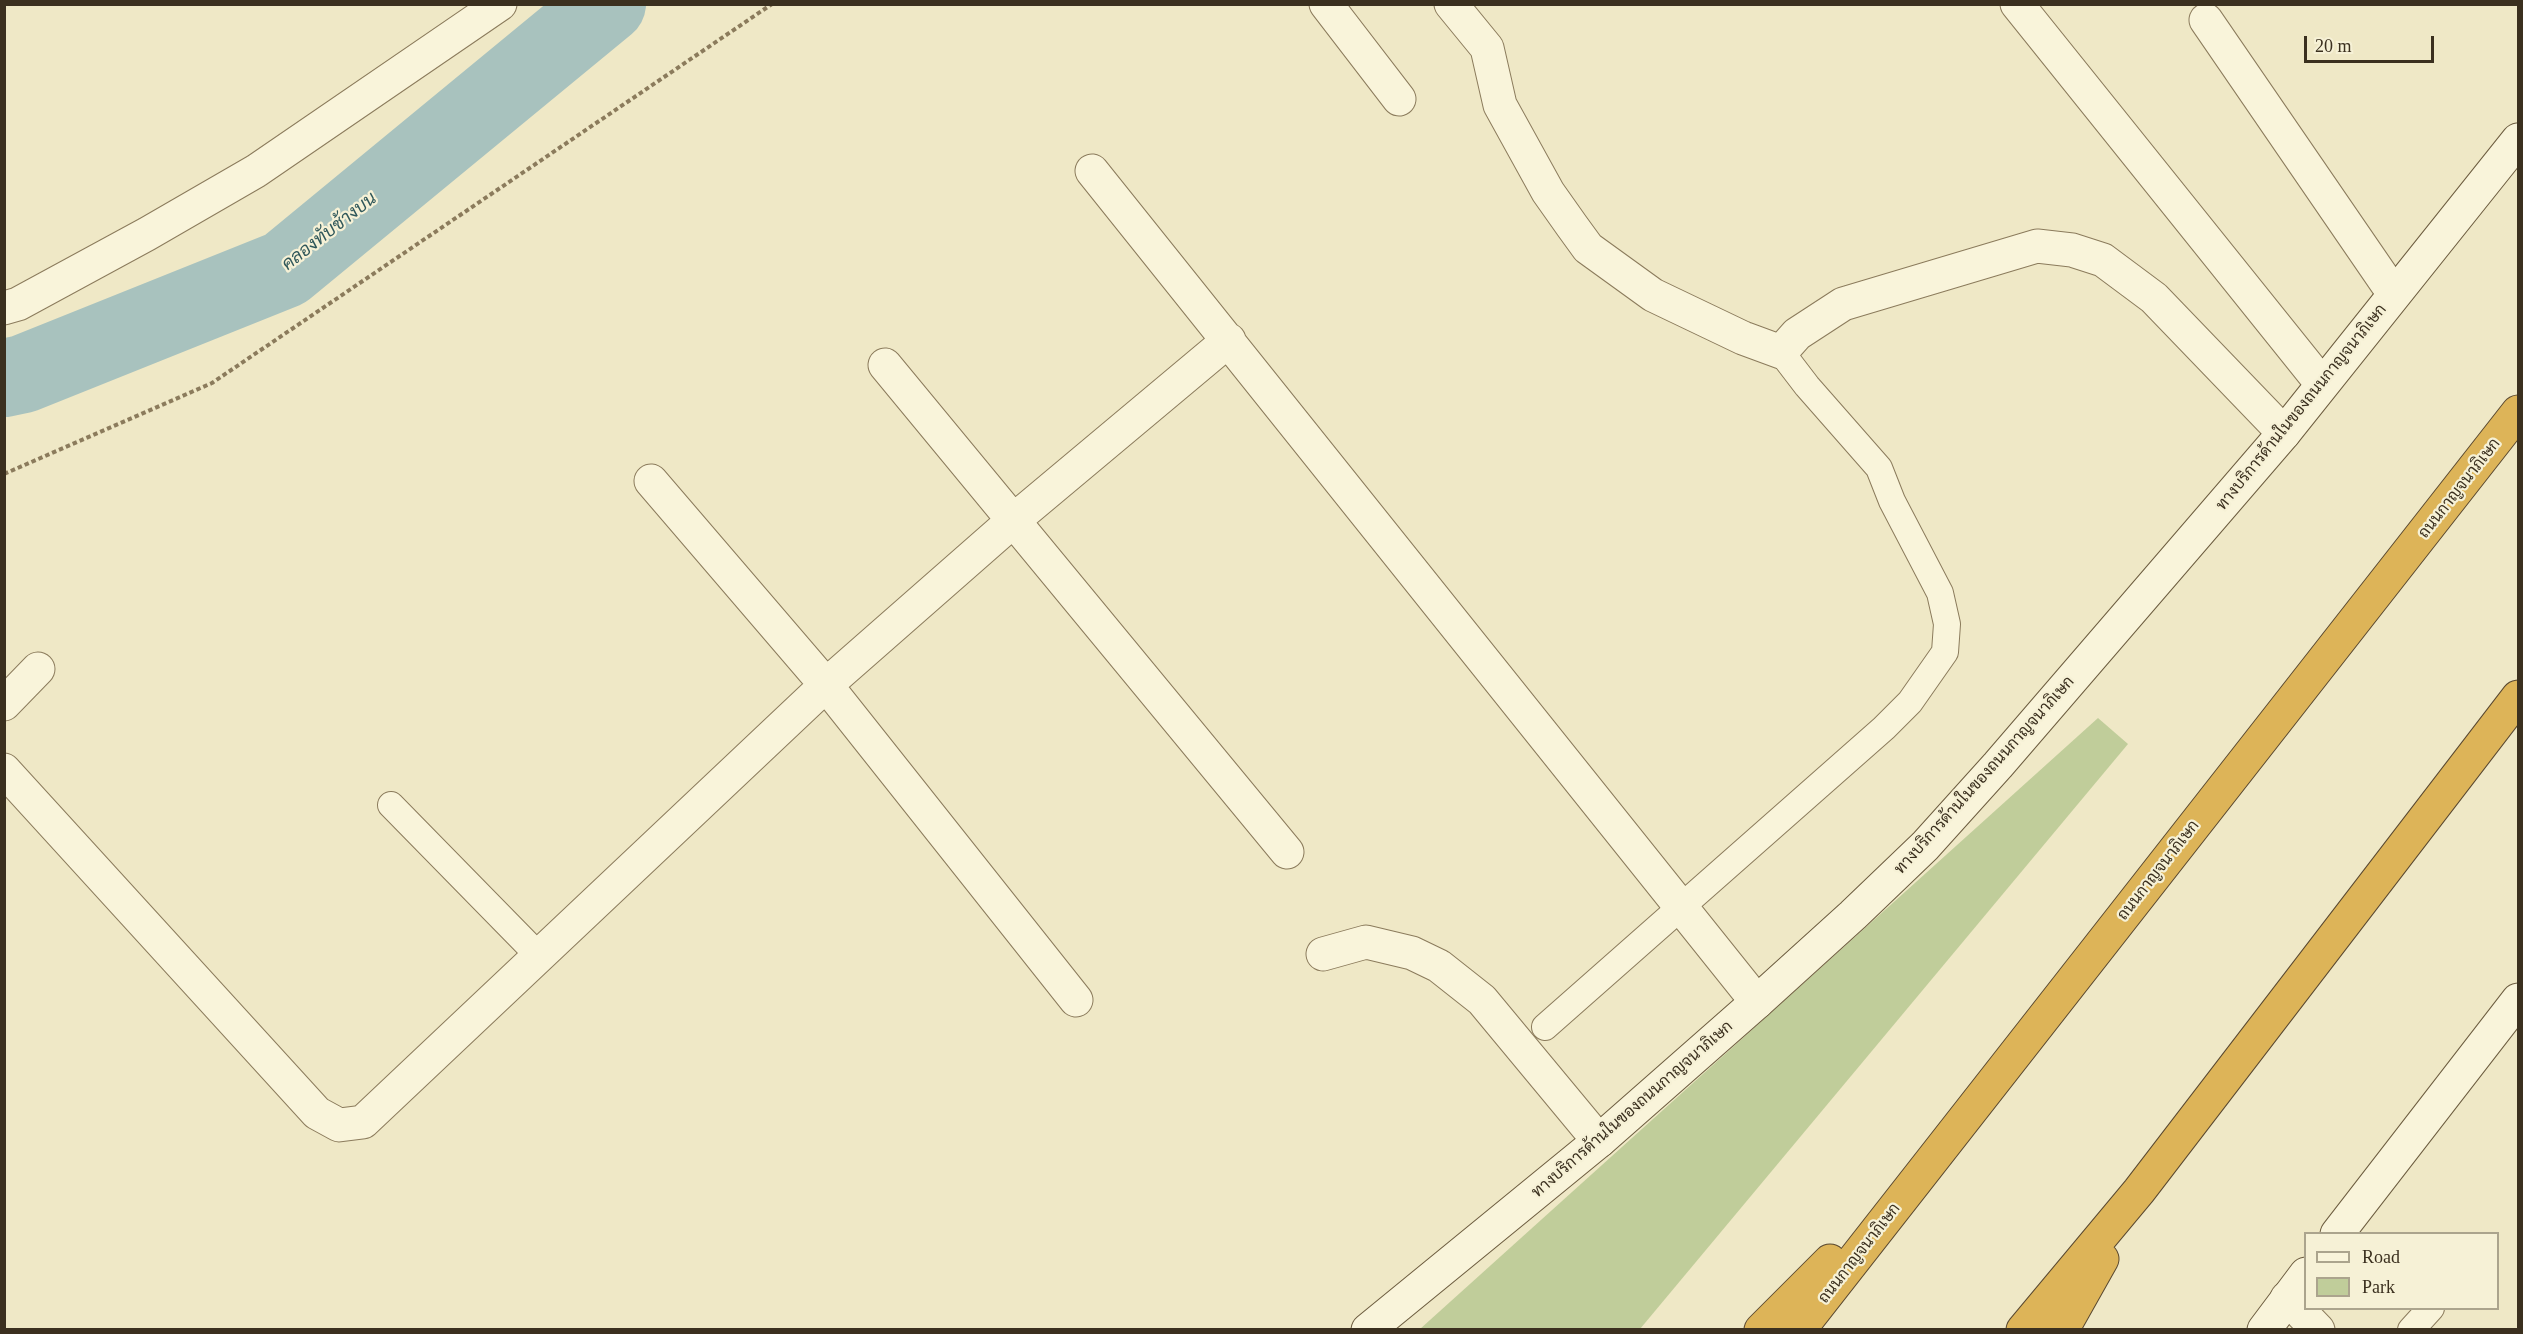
<!DOCTYPE html>
<html>
<head>
<meta charset="utf-8">
<style>
	body { margin:0 }
	#map { position:relative; width:2523px; height:1334px; overflow:hidden; background:#efe8c6; font-family:Georgia,serif }
	canvas { display:block }
	.frame { position:absolute; inset:0; border:6px solid #3b301f; pointer-events:none }
	.legend { position:absolute; left:2304px; top:1232px; width:195px; height:78px; box-sizing:border-box; background:#f6f1d6; border:2px solid #aba48d; margin:0; padding:8px 10px; list-style:none; font-size:18px; color:#3b301f }
	.legend li { display:flex; align-items:center; gap:12px; height:30px }
	.legend b { width:30px; border:2px solid #aba48d }
	.scale { position:absolute; left:2304px; top:36px; width:130px; height:27px; box-sizing:border-box; border:3px solid #3b301f; border-top:0; padding-left:8px; font-size:18px; line-height:21px; white-space:nowrap; color:#3b301f; -webkit-text-stroke:4px #f6f1d6; paint-order:stroke }
</style>
</head>
<body>
<div id="map">
<canvas width="2523" height="1334"></canvas>
<div class="frame"></div>
<ul class="legend">
<li><b style="height:8px;background:#f9f4da"></b>Road</li>
<li><b style="height:16px;background:#c0cd9a"></b>Park</li>
</ul>
<div class="scale">20 m</div>
</div>
<script>
const ctx = document.querySelector('canvas').getContext('2d');
ctx.lineJoin = 'round';
function fillPath(path, color) {
  ctx.fillStyle = color;
  ctx.fill(path, 'evenodd');
}
function shape(rows) {
  const path = new Path2D();
  for (const r of rows) {
    path.moveTo(r[0], r[1]);
    for (let i = 2; i < r.length; i += 2) path.lineTo(r[i], r[i + 1]);
  }
  return path;
}
function strokePath(path, color, width, dash) {
  ctx.strokeStyle = color;
  ctx.lineWidth = width;
  ctx.lineCap = dash ? 'butt' : 'round';
  ctx.setLineDash(dash || []);
  ctx.stroke(path);
}
function drawText(font, color, halo, rows, align = 'center') {
  ctx.font = font + ' Georgia,Sarabun,serif';
  ctx.lineWidth = 4.5;
  ctx.setLineDash([]);
  ctx.textBaseline = 'middle';
  ctx.strokeStyle = halo;
  ctx.fillStyle = color;
  for (const [text, x, y, turn = 0] of rows) {
    ctx.save();
    ctx.translate(x, y);
    ctx.rotate((+turn || 0) * Math.PI / 180);
    ctx.textAlign = isNaN(turn) ? turn : align;
    if (halo) ctx.strokeText(text, 0, 0);
    ctx.fillText(text, 0, 0);
    ctx.restore();
  }
}
fillPath(shape([
	[2098,718,2128,744,1640,1329,1420,1329]
]), '#c0cd9a');
strokePath(shape([
	[4,378,23,374,285,269,607,4]
]), '#a8c2be', 78);
const lane = shape([
	[391,805,538,955],
	[1545,1027,1884,728,1910,702,1945,652,1947,624,1940,593,1892,501,1879,468,1807,386,1781,352],
	[2411,1330,2431,1308]
]);
const street = shape([
	[1326,4,1399,99],
	[1451,4,1487,48,1500,105,1548,192,1572,226,1588,248,1653,295,1743,338,1781,352,1797,334,1843,304,2037,246,2072,250,2103,260,2154,298,2284,433],
	[2017,4,2322,384],
	[2206,20,2394,294],
	[1092,171,1757,1002],
	[4,308,18,304,147,234,256,171,500,4],
	[885,365,1287,852],
	[651,481,826,685,1076,1000],
	[4,704,38,669],
	[4,770,317,1113,339,1125,363,1122,826,685,1014,520,1229,340],
	[1323,954,1366,942,1412,953,1439,966,1482,1000,1599,1141],
	[2287,1298,2318,1330]
]);
const secondary = shape([
	[2337,1234,2518,1000],
	[1368,1330,1599,1141,1757,1002,1853,915,1925,846,1998,765,2284,433,2518,140],
	[2264,1330,2306,1274]
]);
const highway = shape([
	[1761,1330,1830,1261],
	[1799,1330,2518,412],
	[2023,1330,2139,1191,2518,697],
	[2062,1330,2102,1259]
]);
strokePath(lane, '#8b7b5c', 28);
strokePath(street, '#8b7b5c', 35);
strokePath(secondary, '#6c5c3f', 35);
strokePath(highway, '#594830', 35);
strokePath(shape([
	[4,474,212,383,772,4]
]), '#8b7b5c', 4, [4.5, 3]);
strokePath(lane, '#f9f4da', 26);
strokePath(street, '#f9f4da', 33);
strokePath(secondary, '#f9f4da', 33);
strokePath(highway, '#ddb458', 33);
drawText('16px', '#3b301f', '#f6f1d6', [
	["ทางบริการด้านในของถนนกาญจนาภิเษก",2301,407,-51],
	["ถนนกาญจนาภิเษก",2459,488,-52],
	["ทางบริการด้านในของถนนกาญจนาภิเษก",1984,775,-48],
	["ถนนกาญจนาภิเษก",2158,870,-52],
	["ทางบริการด้านในของถนนกาญจนาภิเษก",1632,1109,-41],
	["ถนนกาญจนาภิเษก",1859,1253,-52]
]);
drawText('italic 18px', '#2f575a', '#f6f1d6', [
	["คลองทับช้างบน",329,231,-38]
]);
</script>
</body>
</html>
